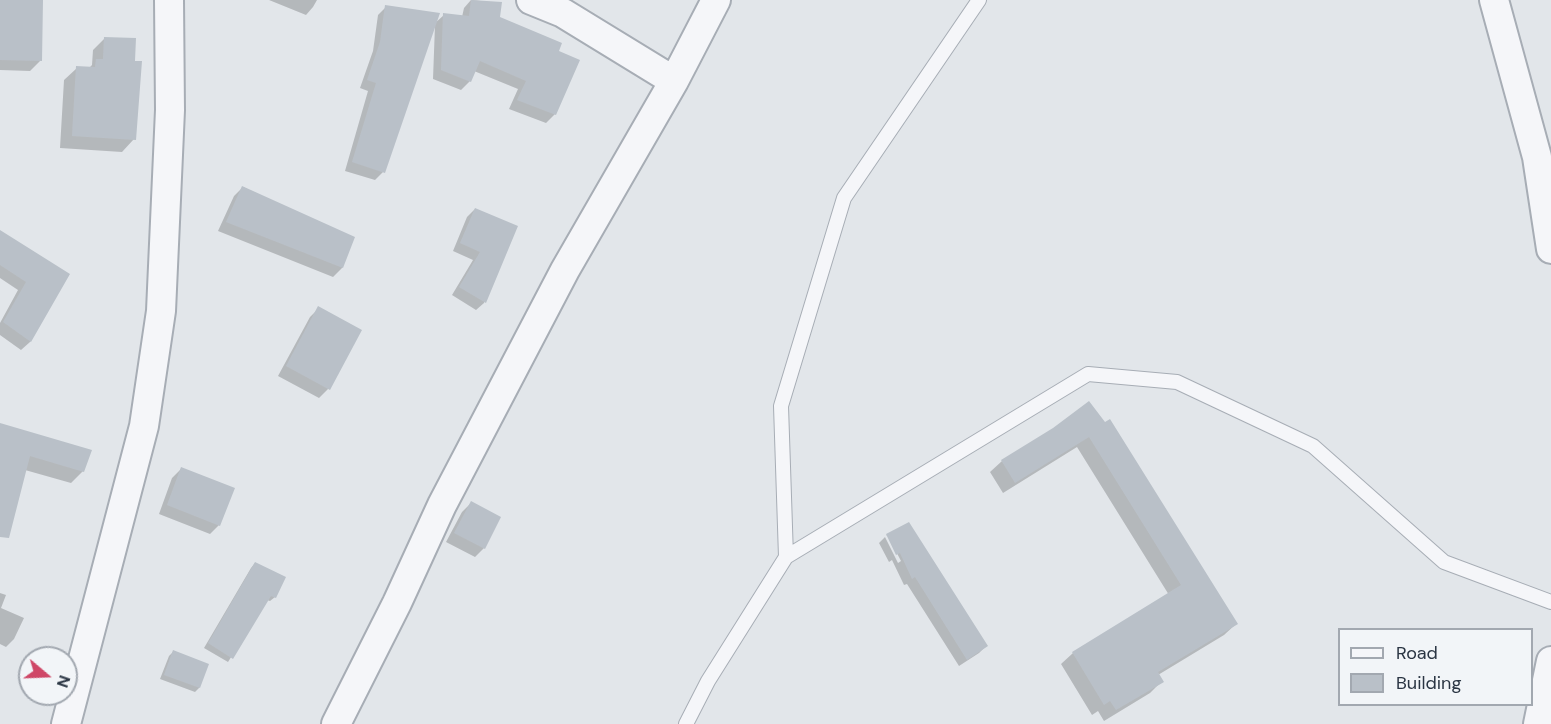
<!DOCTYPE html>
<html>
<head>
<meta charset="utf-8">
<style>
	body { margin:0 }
	#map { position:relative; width:1551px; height:724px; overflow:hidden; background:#e2e6ea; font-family:"DM Sans",sans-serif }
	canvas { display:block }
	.legend { position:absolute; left:1338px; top:628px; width:195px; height:78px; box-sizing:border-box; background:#f2f5f8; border:2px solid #a2a8b0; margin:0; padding:8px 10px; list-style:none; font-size:18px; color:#2a3543 }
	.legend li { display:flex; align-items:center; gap:12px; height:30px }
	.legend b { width:30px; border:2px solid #a2a8b0 }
	.north { position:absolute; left:18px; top:646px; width:60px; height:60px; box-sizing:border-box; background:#f2f5f8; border:2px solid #a2a8b0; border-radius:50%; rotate:109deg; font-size:16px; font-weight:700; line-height:24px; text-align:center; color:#2a3543 }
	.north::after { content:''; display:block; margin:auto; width:21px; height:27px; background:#cf4767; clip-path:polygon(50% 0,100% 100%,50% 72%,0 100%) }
</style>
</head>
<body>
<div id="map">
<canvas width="1551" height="724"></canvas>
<ul class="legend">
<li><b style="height:8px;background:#f5f6f9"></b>Road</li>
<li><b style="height:16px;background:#b9c0c8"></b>Building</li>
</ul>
<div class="north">N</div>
</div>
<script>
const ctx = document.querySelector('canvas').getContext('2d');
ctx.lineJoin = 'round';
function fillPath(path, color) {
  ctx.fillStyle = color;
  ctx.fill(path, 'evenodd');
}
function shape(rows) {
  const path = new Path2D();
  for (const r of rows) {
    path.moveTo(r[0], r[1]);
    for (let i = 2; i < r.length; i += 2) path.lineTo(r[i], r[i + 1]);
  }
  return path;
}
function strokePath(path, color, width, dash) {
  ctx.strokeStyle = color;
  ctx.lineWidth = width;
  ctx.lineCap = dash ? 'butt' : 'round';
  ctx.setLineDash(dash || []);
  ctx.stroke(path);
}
fillPath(shape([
	[0,0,42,0,41,60,30,71,0,70],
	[269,0,317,0,313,7,306,15],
	[471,0,501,3,499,18,557,52,555,114,546,123,509,109,518,89,474,71,470,81,461,90,433,79,435,25,383,172,375,180,345,171,368,91,360,88,373,51,378,15,386,7,434,24,444,15,462,17,464,8],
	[105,38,133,62,134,139,122,152,60,148,64,80,77,68,89,68,92,65,93,50],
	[243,187,354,238,342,268,333,277,218,231,234,196],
	[475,209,516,227,484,303,476,310,452,295,473,260,453,251,467,217],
	[0,231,68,274,30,342,21,350,0,335,0,323,18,290,0,278],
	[319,308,360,330,328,389,319,398,278,376,310,317],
	[1089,403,1236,624,1224,635,1158,675,1162,681,1150,693,1104,721,1098,711,1092,715,1061,664,1073,653,1169,595,1077,447,1003,493,990,472,1002,461,1054,429],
	[0,424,83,471,71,483,25,470,0,514],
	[181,469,219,525,210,534,159,514,172,478],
	[471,503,484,548,475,557,446,542,462,512],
	[909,524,986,646,979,653,959,666,907,584,904,585,892,560,889,562,879,543,885,537,898,563,901,561,888,536,886,536],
	[255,563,275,597,270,601,267,600,228,662,204,648,251,568],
	[0,593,6,595,1,608,24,618,14,639,6,647,0,644],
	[173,652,207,665,199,688,195,692,160,679,169,656]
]), '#0003');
fillPath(shape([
	[0,0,43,0,42,61,0,60],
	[471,0,502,2,500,17,562,43,559,51,580,60,556,115,517,100,526,81,480,61,471,82,441,70,443,13,469,16],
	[385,5,440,13,385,173,352,162,376,83,367,80,380,42],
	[104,37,136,38,135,61,142,61,136,140,72,136,76,66,95,67,96,59,103,59],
	[242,186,355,237,343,268,226,222],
	[475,208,518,226,486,303,459,287,480,252,460,243],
	[0,230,70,274,31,342,3,322,26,282,0,265],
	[318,306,362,330,330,390,286,366],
	[1089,401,1105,422,1110,419,1238,624,1158,672,1164,682,1116,710,1110,701,1104,705,1072,652,1181,585,1089,437,1015,483,1001,460,1053,428],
	[0,423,92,450,84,472,30,456,9,538,0,537],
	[181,467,235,488,220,526,167,505],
	[471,501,501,517,485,549,454,533],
	[909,522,988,646,967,660,915,577,912,579,900,553,896,555,886,534],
	[255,562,286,577,276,598,271,596,233,659,208,643],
	[173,650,209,664,200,688,164,675]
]), '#b9c0c8');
const service = shape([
	[786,557,781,406,844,198,979,0],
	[686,724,708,681,786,557,1088,374,1177,382,1313,446,1444,562,1551,602]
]);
const minor = shape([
	[531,0,563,13,674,81],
	[1494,0,1537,157,1551,249],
	[66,724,144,426,161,311,170,110,169,0],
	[336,724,397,603,442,505,565,270,674,81,716,0],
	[1538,724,1551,661]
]);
strokePath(service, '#a7adb5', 16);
strokePath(minor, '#a7adb5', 32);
strokePath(service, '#f5f6f9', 14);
strokePath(minor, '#f5f6f9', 28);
</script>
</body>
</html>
